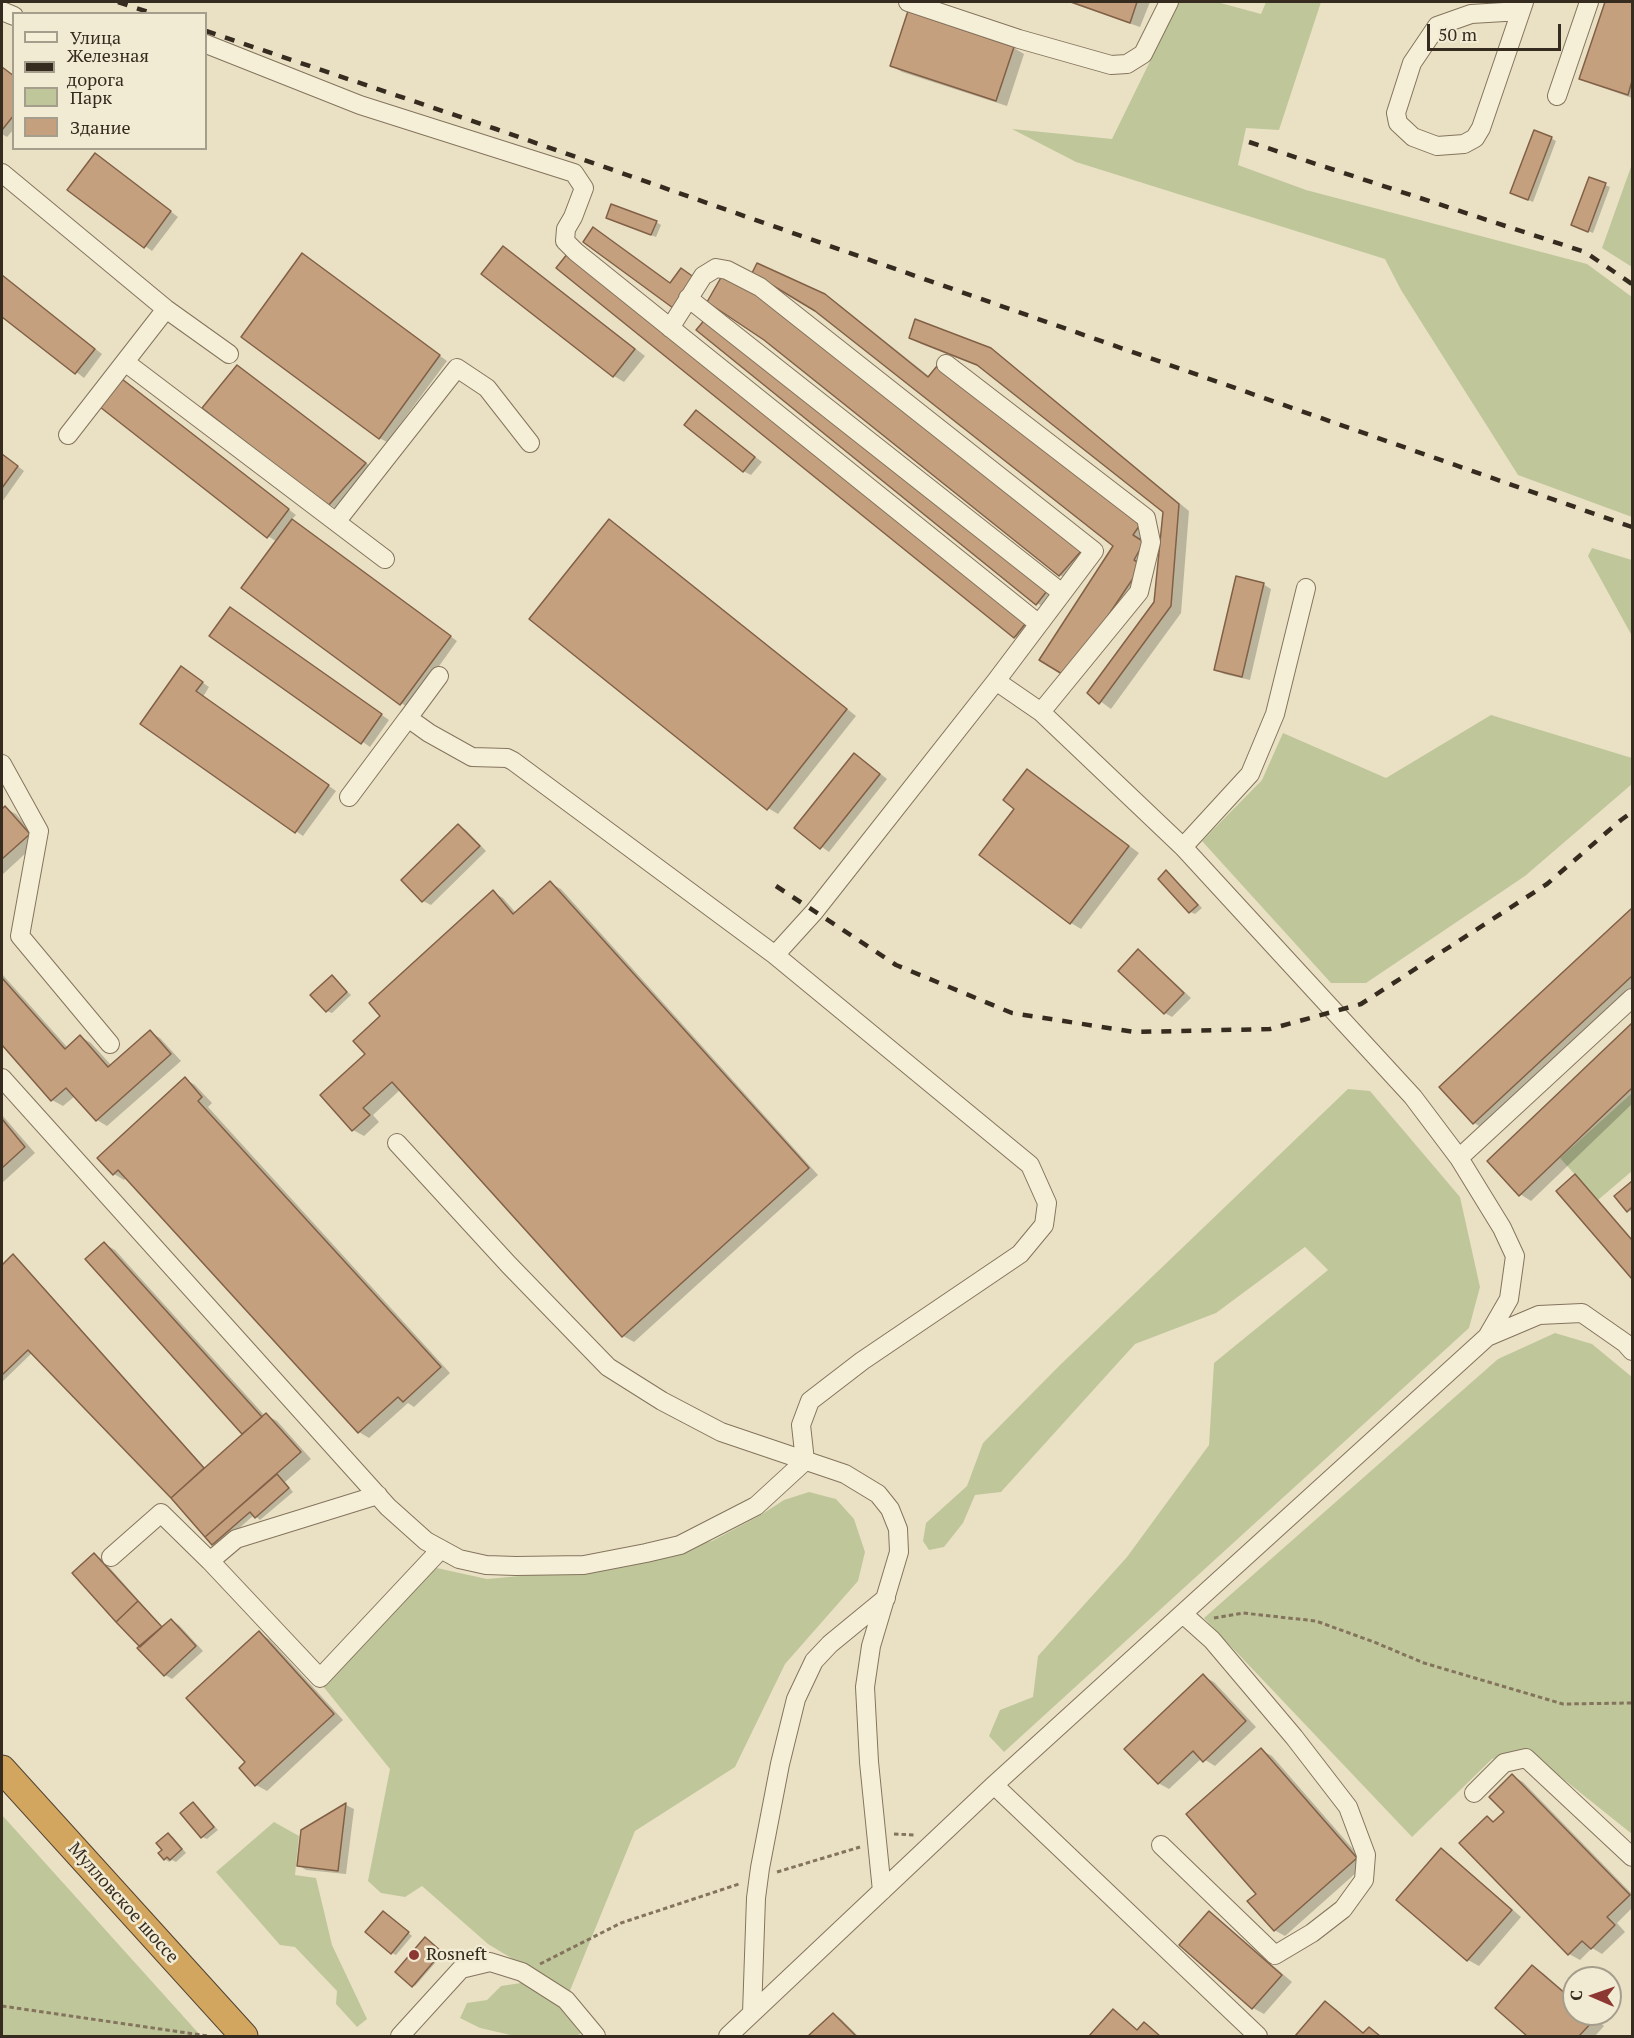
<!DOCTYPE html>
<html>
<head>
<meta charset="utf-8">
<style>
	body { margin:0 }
	#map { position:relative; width:1634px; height:2038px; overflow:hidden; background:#eae1c5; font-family:"PT Serif",serif }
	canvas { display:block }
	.frame { position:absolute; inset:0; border:3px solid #352b1f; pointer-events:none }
	.legend { position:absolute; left:12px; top:12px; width:195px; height:138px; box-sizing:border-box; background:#f2ebd4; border:2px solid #a69e8c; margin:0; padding:8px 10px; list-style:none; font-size:18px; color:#352b1f }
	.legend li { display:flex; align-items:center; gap:12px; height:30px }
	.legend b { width:30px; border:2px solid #a69e8c }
	.north { position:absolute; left:1562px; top:1966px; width:60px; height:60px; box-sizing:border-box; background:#f2ebd4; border:2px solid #a69e8c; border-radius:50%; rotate:272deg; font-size:16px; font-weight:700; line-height:24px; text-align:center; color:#352b1f }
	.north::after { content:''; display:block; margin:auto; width:21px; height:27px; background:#8d3732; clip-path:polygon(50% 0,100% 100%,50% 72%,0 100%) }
	.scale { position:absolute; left:1427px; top:24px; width:134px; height:27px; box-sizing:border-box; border:3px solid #352b1f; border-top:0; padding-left:8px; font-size:18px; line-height:21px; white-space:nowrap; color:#352b1f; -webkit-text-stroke:4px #f2ebd4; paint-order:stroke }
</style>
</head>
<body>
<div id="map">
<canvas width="1634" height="2038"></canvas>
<div class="frame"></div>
<ul class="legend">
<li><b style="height:8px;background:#f6efd8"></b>Улица</li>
<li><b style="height:8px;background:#352b1f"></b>Железная дорога</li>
<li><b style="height:16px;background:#bfc79a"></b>Парк</li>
<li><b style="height:16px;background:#c5a07f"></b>Здание</li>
</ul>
<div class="north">С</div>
<div class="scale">50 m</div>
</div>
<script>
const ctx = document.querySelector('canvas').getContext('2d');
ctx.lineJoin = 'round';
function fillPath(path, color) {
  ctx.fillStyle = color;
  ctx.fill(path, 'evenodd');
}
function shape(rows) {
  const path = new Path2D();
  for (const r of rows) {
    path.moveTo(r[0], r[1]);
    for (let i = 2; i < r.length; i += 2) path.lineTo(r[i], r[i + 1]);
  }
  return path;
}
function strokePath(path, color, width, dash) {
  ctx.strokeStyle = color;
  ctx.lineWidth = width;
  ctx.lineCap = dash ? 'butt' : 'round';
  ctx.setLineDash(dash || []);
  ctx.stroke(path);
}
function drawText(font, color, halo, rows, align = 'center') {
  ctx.font = font + ' "PT Serif",serif';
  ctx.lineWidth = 5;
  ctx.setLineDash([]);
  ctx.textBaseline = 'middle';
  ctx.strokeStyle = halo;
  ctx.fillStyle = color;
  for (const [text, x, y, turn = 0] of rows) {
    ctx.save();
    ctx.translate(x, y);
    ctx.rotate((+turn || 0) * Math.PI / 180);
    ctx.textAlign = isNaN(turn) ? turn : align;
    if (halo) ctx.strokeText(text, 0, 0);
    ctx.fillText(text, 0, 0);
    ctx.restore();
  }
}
fillPath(shape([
	[1179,2,1217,2,1261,14,1266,2,1321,2,1279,130,1246,128,1238,165,1306,190,1587,264,1632,297,1632,517,1518,475,1401,290,1385,259,1076,162,1012,129,1112,139],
	[1632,164,1632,267,1602,248],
	[1592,548,1632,560,1632,636,1588,556],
	[1491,715,1632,758,1632,784,1525,876,1366,983,1331,983,1202,841,1262,780,1283,733,1386,778],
	[1348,1089,1370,1091,1460,1197,1480,1287,1469,1328,1004,1752,989,1736,1000,1710,1033,1697,1038,1656,1127,1557,1209,1445,1214,1363,1328,1270,1305,1247,1216,1313,1135,1344,1001,1492,975,1495,963,1523,944,1547,929,1550,923,1541,926,1523,967,1486,983,1443,1059,1366],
	[1632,1093,1632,1171,1598,1200,1560,1158],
	[1555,1333,1592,1344,1632,1377,1632,1834,1527,1750,1492,1759,1412,1837,1204,1618,1498,1359],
	[809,1492,836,1499,854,1519,865,1552,858,1581,785,1664,735,1767,635,1831,569,1993,488,1944,422,1886,405,1897,381,1893,368,1881,390,1769,322,1685,432,1567,487,1579,575,1571,712,1541,759,1516,784,1500],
	[2,1815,201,2036,2,2036],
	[274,1822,299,1836,295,1875,316,1878,332,1945,367,2019,357,2027,336,2004,337,1991,295,1947,280,1945,216,1872],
	[521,1983,543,1989,560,2000,582,2032,577,2036,515,2036,480,2028,460,2018,467,2003,487,2000,501,1986]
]), '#bfc79a');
fillPath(shape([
	[1068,2,1150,2,1140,27],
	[1606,2,1632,2,1632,98,1592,84,1581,78],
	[1014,48,1024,54,1007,106,902,72,892,66],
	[2,67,14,76,14,129,7,137,2,134],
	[1551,138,1556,141,1533,202,1516,195],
	[103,160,178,217,152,251,145,246],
	[1605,185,1610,187,1593,233,1577,227],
	[612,220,656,222,661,225,656,237],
	[504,248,514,254,645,356,624,382,614,376,484,274],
	[310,260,447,361,387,442,379,438],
	[579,261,1036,630,1025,643,1015,637],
	[2,276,102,354,84,378,2,315],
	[825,296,836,302,930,377,1152,529,1152,572,1078,682,1068,676,1115,545],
	[708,319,1056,598,1047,609,1037,603],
	[764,338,1092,556,1071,581,1060,575],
	[911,338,990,350,1001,356,1189,511,1181,613,1111,709,1089,693,1155,603,1165,511,983,368,921,344],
	[245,372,373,468,337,509,329,504],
	[123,381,296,515,291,520,457,641,409,708,401,703,277,542,268,536],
	[697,412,762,462,751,475,743,471],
	[2,454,24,471,2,502],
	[609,521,620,527,856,716,778,814,768,808],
	[1263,584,1271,589,1250,680,1224,674,1216,670],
	[238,613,389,720,370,747,211,635],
	[189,673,209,687,203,697,336,791,303,836,142,723],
	[862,759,887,779,829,852,796,828],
	[1028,771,1139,853,1081,929,1071,923,1016,809],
	[5,808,16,814,39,841,2,875,2,811],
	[459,826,466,830,486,851,431,905,423,901],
	[1166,872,1171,875,1202,908,1195,914,1190,912],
	[550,883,561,889,818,1175,634,1342,623,1336,401,1089,373,1115,379,1122,364,1136,353,1130,367,1054,383,1016,493,892,503,898,516,913],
	[1632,910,1632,991,1484,1129,1474,1123,1441,1087],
	[1139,951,1146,956,1191,998,1172,1017,1165,1013],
	[2,974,68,1048,81,1037,91,1043,112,1066,150,1032,160,1038,181,1061,107,1126,97,1120,75,1096,63,1106,52,1100,2,1043],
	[332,977,351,995,332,1013,327,1011],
	[1632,1025,1632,1104,1531,1201,1520,1194,1489,1161],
	[185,1079,195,1085,212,1103,208,1107,450,1373,414,1407,408,1403,369,1438,359,1432,126,1178,124,1180,114,1174],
	[2,1115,35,1153,2,1183],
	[1577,1177,1632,1240,1632,1277,1558,1191],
	[1632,1183,1632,1213,1616,1196],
	[105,1244,115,1250,265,1416,266,1415,277,1421,311,1459,285,1482,293,1492,260,1520,254,1515,218,1547,213,1544,172,1497,33,1352,2,1382,2,1267,14,1256,18,1259,206,1469,244,1434,88,1259],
	[226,1517,228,1519,209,1537,206,1534],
	[94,1555,102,1559,163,1628,171,1620,179,1625,203,1651,172,1679,165,1675,141,1646],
	[259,1633,269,1639,343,1720,267,1791,256,1785,247,1762],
	[1203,1676,1214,1682,1256,1727,1215,1766,1202,1758,1169,1789,1158,1783],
	[1261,1750,1272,1756,1366,1864,1285,1936,1274,1930,1258,1894],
	[1513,1776,1523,1782,1632,1894,1632,1908,1617,1923,1625,1932,1602,1954,1592,1948,1580,1960,1569,1954,1461,1843,1487,1818,1495,1822,1506,1812],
	[193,1804,198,1807,218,1830,207,1839,202,1837],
	[346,1805,354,1809,346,1874,306,1870,298,1865,302,1830],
	[168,1834,173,1837,186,1853,176,1862,172,1860,169,1862,165,1859,164,1850],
	[1441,1850,1451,1856,1521,1917,1479,1966,1468,1960,1398,1899],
	[1209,1913,1219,1919,1292,1982,1264,2014,1253,2008,1181,1945],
	[388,1915,412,1936,396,1955,392,1953],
	[427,1940,443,1954,415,1986,413,1985],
	[1532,1967,1543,1973,1574,2000,1574,2014,1591,2014,1604,2026,1595,2036,1530,2036,1497,2008],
	[1326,2003,1336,2009,1365,2034,1370,2029,1382,2036,1297,2036],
	[1114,2010,1138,2031,1146,2025,1158,2036,1091,2036],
	[833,2014,841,2019,858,2036,810,2036]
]), '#0003');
const building = shape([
	[1071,2,1137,2,1130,23,1071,2],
	[1605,2,1632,2,1632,81,1628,95,1579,79,1605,2],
	[908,11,1014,47,996,101,890,66,908,11],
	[2,67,14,76,14,115,2,130,2,67],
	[1534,130,1552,137,1528,200,1510,193,1534,130],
	[95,153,171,211,144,248,67,190,95,153],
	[1589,177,1606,183,1588,232,1571,225,1589,177],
	[611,204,657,221,651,235,606,218,611,204],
	[593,227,670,283,681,268,695,278,673,308,583,242,593,227],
	[503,246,635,349,613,377,481,274,503,246],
	[302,253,440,355,379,439,241,337,302,253],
	[568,253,1026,623,1014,638,556,268,568,253],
	[757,263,825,294,928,377,937,366,1142,522,1133,535,1144,542,1134,560,1142,565,1067,677,1039,660,1113,546,815,311,752,273,757,263],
	[723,274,776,306,1083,549,1059,576,764,340,707,302,723,274],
	[2,275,95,349,75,374,2,317,2,275],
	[707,317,1047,591,1036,605,696,330,707,317],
	[915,319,991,348,1179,504,1171,606,1099,704,1087,693,1154,602,1163,512,977,365,909,338,915,319],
	[237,365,366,463,328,506,202,408,237,365],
	[122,379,289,509,267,538,100,407,122,379],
	[696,410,755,457,743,472,684,425,696,410],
	[2,454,18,466,2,488,2,454],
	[292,519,451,636,400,705,241,588,292,519],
	[609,519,847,709,767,810,529,619,609,519],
	[1236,576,1264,583,1242,677,1214,670,1236,576],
	[230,607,382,714,361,744,209,636,230,607],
	[181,666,203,682,196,691,329,785,295,833,140,724,181,666],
	[854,753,880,774,820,849,794,828,854,753],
	[1027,769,1129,846,1070,924,979,855,1014,809,1003,800,1027,769],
	[5,806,30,834,2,859,2,809,5,806],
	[458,824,480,846,422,902,401,880,458,824],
	[1166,870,1198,905,1189,913,1158,879,1166,870],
	[550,881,809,1168,622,1337,392,1082,363,1108,370,1115,352,1131,320,1095,365,1054,353,1041,380,1016,369,1003,493,890,513,914,550,881],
	[1632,908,1632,976,1473,1124,1439,1087,1632,908],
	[1138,949,1184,993,1164,1014,1118,971,1138,949],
	[332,975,347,992,326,1012,310,995,332,975],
	[2,978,65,1049,80,1035,108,1067,150,1030,171,1054,96,1121,66,1088,51,1101,2,1045,2,978],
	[1632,1023,1632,1088,1519,1196,1487,1161,1632,1023],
	[185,1077,202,1097,198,1101,441,1367,403,1402,398,1397,358,1433,118,1170,113,1175,97,1158,185,1077],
	[2,1119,25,1147,2,1168,2,1119],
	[1575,1174,1632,1240,1632,1279,1556,1191,1575,1174],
	[1632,1181,1632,1207,1627,1212,1614,1196,1632,1181],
	[104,1242,262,1417,242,1434,85,1259,104,1242],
	[13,1254,204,1468,171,1498,28,1350,2,1375,2,1265,13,1254],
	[266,1413,301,1452,205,1537,171,1498,266,1413],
	[277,1474,289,1488,255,1518,250,1512,212,1545,205,1537,277,1474],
	[94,1553,138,1601,116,1622,72,1573,94,1553],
	[138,1601,162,1627,140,1647,116,1622,138,1601],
	[171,1619,196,1646,164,1676,137,1648,171,1619],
	[259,1631,334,1714,255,1786,239,1768,245,1762,186,1698,259,1631],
	[1203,1674,1246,1721,1203,1762,1193,1751,1158,1784,1124,1749,1203,1674],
	[1261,1748,1357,1858,1274,1931,1247,1901,1256,1894,1186,1814,1261,1748],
	[1512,1774,1630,1895,1607,1917,1615,1925,1591,1949,1582,1941,1568,1955,1459,1843,1487,1816,1493,1822,1504,1812,1489,1797,1512,1774],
	[193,1802,214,1827,201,1838,180,1813,193,1802],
	[346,1803,338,1871,297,1866,301,1830,346,1803],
	[168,1833,182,1849,170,1860,167,1857,164,1860,158,1853,162,1850,156,1843,168,1833],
	[1441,1848,1512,1910,1467,1961,1396,1900,1441,1848],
	[383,1911,409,1932,391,1954,365,1932,383,1911],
	[1209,1911,1282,1975,1252,2009,1179,1945,1209,1911],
	[425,1937,442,1952,412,1987,395,1972,425,1937],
	[1532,1965,1574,2001,1574,2014,1589,2014,1595,2019,1579,2036,1527,2036,1495,2008,1532,1965],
	[1325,2001,1363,2033,1369,2027,1380,2036,1295,2036,1325,2001],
	[1113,2009,1137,2030,1144,2022,1160,2036,1089,2036,1113,2009],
	[833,2013,856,2036,808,2036,833,2013]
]);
fillPath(building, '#c5a07f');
strokePath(building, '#816045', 1.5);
const minor = shape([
	[908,2,1019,39,1111,65,1127,64,1143,54,1169,2],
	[2,11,14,16],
	[1521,11,1471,14,1437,26,1412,63,1396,113,1398,123,1413,137,1437,146,1464,144,1475,138,1481,128,1524,2],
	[206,44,360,105,574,173,584,188,573,217,566,229,565,241,576,252,1039,624],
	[1557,96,1589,2],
	[2,173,166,309,229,354],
	[688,298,1062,593],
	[670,328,703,276,716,268,727,270,760,287,1094,551,996,681,814,912,775,955],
	[125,362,385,559],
	[946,364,1146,518,1151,542,1139,592,1041,712],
	[68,435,166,309],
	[336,522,457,368,487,388,530,443],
	[408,718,439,676],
	[2,764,39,831,20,936,110,1044],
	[1183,847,1250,774,1275,714,1306,588],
	[2,1078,388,1507,426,1541,459,1559,486,1565,516,1566,584,1565,646,1553,680,1545,756,1506,805,1461,801,1425,810,1401,862,1361,1020,1254,1044,1225,1047,1203,1030,1165,775,955,513,761,507,758,472,757,429,733,408,718,349,797],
	[397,1143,509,1265,608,1367,662,1401,721,1432,845,1474,878,1494,890,1509,898,1529,899,1552,871,1646,865,1687,869,1762,882,1891],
	[1459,1158,1632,998],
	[1487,1337,1539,1315,1582,1313,1625,1343,1632,1351],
	[111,1557,161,1513,210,1561,320,1678,441,1549],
	[210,1561,236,1539,378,1495],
	[994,1785,1258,2036],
	[1474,1793,1504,1763,1526,1758,1632,1857],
	[1161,1845,1275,1955,1312,1933,1343,1909,1364,1880,1366,1855,1348,1807,1294,1737,1212,1640,1183,1614],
	[752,2013,756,1898,760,1868,780,1764,796,1699,814,1661,830,1644,886,1598],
	[400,2036,461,1969,490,1962,522,1972,566,2000,596,2036],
	[728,2036,994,1785,1487,1337,1509,1299,1515,1256,1502,1228,1459,1158,1413,1097,1183,847,1041,712,996,681]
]);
const highway = shape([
	[2,1769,244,2036]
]);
strokePath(minor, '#84745d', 20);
strokePath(highway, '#524231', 29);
strokePath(shape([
	[1214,1618,1243,1613,1316,1621,1374,1642,1424,1663,1563,1704,1632,1703],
	[894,1834,914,1835],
	[777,1872,860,1847],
	[540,1964,621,1923,739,1884],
	[2,2006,208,2036]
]), '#84745d', 3, [4.5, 3]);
strokePath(minor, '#f6efd8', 18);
strokePath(highway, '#d2a65e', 27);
strokePath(shape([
	[118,2,154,14],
	[206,31,496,129,1632,527],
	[1249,142,1585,252,1632,284],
	[776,886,896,965,1012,1013,1134,1032,1270,1029,1361,1004,1547,884,1621,820,1632,812]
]), '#352b1f', 4.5, [10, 10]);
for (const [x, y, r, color] of [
	[414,1955,6,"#8d3732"]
]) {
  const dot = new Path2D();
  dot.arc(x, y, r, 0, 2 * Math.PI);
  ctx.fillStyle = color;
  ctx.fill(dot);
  strokePath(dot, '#f2ebd4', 2);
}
drawText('18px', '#352b1f', '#f2ebd4', [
	["Мулловское шоссе",123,1903,48]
]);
drawText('18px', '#352b1f', '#f2ebd4', [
	["Rosneft",426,1955]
], 'left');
</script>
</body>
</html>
